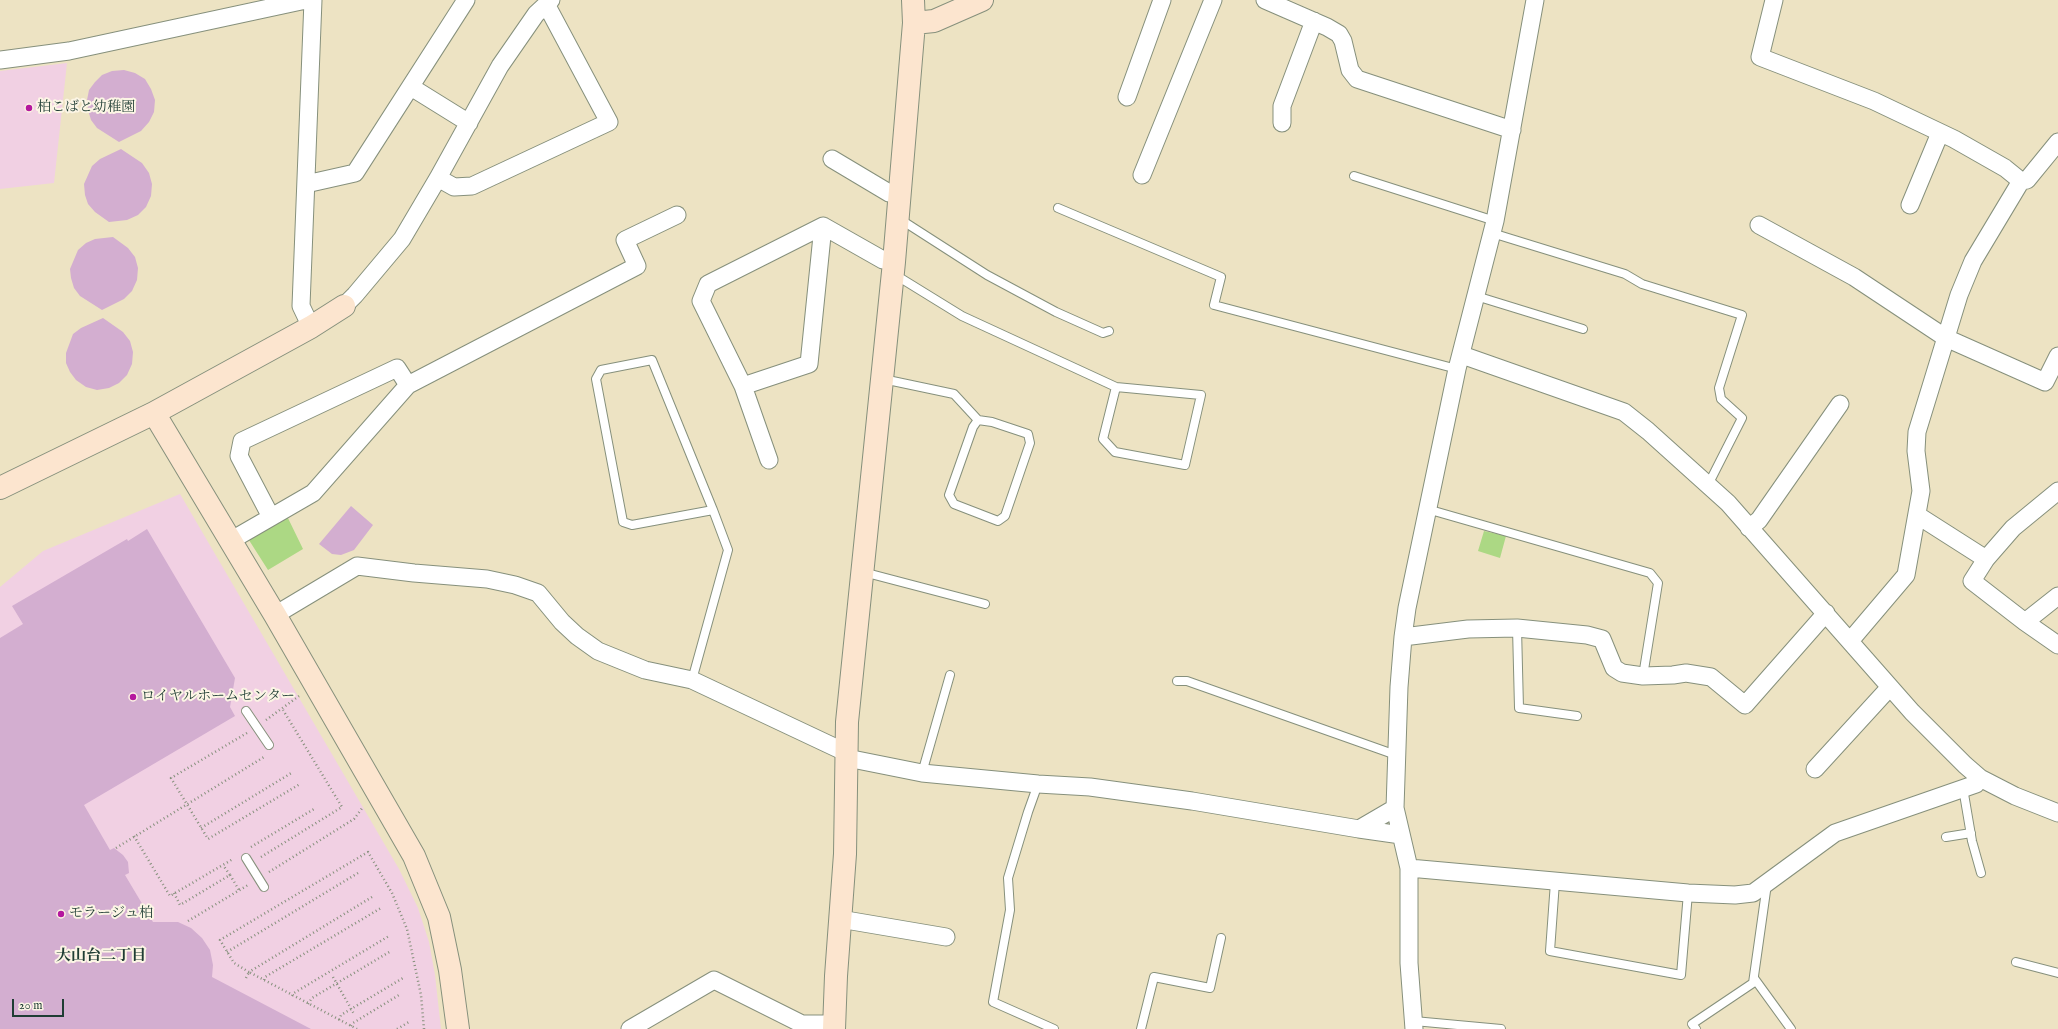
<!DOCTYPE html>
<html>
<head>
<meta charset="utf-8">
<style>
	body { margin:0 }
	#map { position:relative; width:2058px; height:1029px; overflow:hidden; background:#ede3c3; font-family:"IM FELL English",serif }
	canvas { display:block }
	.scale { position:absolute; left:12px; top:999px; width:52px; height:18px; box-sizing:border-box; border:2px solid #1f3d34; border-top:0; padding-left:5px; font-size:12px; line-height:14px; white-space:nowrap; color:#1f3d34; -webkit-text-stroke:3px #fcf5e5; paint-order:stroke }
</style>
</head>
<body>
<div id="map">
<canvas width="2058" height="1029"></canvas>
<div class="scale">20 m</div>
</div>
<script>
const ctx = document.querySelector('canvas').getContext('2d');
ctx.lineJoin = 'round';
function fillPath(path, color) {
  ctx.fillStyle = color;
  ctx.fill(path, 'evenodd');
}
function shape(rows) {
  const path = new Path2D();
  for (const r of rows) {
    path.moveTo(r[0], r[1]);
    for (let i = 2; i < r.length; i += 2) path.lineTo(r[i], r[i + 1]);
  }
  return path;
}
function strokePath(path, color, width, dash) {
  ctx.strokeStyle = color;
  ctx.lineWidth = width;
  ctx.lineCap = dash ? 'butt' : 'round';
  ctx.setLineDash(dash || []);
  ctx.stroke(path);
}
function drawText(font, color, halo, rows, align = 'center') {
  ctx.font = font + ' "IM FELL English","Noto Serif JP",serif';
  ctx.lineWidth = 4;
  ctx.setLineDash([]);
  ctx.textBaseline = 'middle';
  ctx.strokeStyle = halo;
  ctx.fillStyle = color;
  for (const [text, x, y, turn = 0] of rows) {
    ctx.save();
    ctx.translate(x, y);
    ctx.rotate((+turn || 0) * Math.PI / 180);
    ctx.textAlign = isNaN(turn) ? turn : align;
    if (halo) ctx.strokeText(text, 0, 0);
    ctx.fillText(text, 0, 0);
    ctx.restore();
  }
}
fillPath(shape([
	[67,63,54,183,0,189,0,71],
	[180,494,399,869,418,908,429,942,435,975,441,1029,0,1029,0,587,43,551]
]), '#f1d0e3');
fillPath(shape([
	[286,514,303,549,268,570,247,537],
	[1484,531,1506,536,1500,558,1478,551]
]), '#acd884');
fillPath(shape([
	[124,70,135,73,145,79,151,89,155,100,154,112,149,122,141,131,119,142,97,128,91,120,88,110,87,100,89,90,95,82,102,75,112,71],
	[121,149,142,163,149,173,152,184,151,196,146,207,138,215,127,220,109,222,95,212,88,204,85,195,84,184,92,166,100,159],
	[113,237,128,248,135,257,138,268,137,280,132,291,124,299,102,310,80,296,74,288,71,278,70,269,78,250,86,243,95,239],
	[103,318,123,332,130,341,133,352,132,364,127,375,119,383,109,388,97,390,86,387,76,380,70,372,66,363,66,353,73,334,81,328],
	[351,506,373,525,354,550,341,555,332,554,319,544],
	[147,529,235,678,230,707,235,716,84,805,110,850,114,848,123,855,128,862,129,873,125,875,153,922,178,922,191,928,202,938,210,950,213,965,212,977,311,1029,0,1029,0,638,23,624,12,606,127,539,128,541]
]), '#d3aed0');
const lane = shape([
	[1354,176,1495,221],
	[1058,208,1221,277,1214,305,1457,369],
	[898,221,906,223,987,275,1056,312,1103,333,1109,331],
	[1492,233,1625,274,1642,284,1742,315,1719,388,1721,399,1742,418,1708,485],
	[893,278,902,279,962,316,1116,387,1201,395,1185,465,1115,452,1103,439,1116,387],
	[1476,296,1583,329],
	[883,379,954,394,978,420,992,422,1028,434,1030,443,1005,516,998,521,954,504,949,495,973,427,978,420],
	[1427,509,1650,573,1658,583,1643,676],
	[863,572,985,604],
	[1517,628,1519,708,1577,716],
	[692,680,728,550,713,510,652,360,601,370,596,379,623,522,632,525,713,510],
	[1177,681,1187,681,1396,755],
	[246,711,269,745],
	[922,773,950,675],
	[1038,784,1028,812,1008,878,1010,910,993,1002,1054,1029],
	[1963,788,1972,841,1981,873],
	[1946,837,1971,833],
	[246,858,264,887],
	[1555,882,1550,951,1681,975,1688,893],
	[2016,962,2058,973],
	[1754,978,1791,1029],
	[1414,1021,1501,1029],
	[1141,1029,1154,977,1210,988,1221,938],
	[1696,1029,1692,1024,1753,983,1767,884]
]);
const street = shape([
	[1265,0,1327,27,1339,34,1343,41,1350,70,1357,79,1512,130],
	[1774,0,1760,57,1874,101,1954,139,2005,168,2021,181,1973,261,1959,295,1917,432,1916,451,1921,491,1906,575,1850,641],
	[0,60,69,51,306,0],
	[411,87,469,123],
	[1127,97,1162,0],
	[1282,123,1282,106,1314,21],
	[832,159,889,193,899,195],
	[1142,175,1213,0],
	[438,178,454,187,472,186,609,122,546,4],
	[2021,181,2027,180,2058,142],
	[306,184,355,173,466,0],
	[1910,205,1940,133],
	[1759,225,1854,277,1946,338,2045,382,2058,356],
	[344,306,355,295,402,239,438,178,500,66,536,14,551,0],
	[311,327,301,306,313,0],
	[1462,355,1624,412,1648,431,1728,503,1912,712,1965,765,1980,778,2015,796,2058,813],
	[743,386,809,364,823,226],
	[769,460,743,386,701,301,708,284,823,226,883,260,894,262],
	[2058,491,2013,528,1986,559,1972,581,2025,622,2058,645],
	[1917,515,1986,559],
	[271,517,239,456,242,441,397,368,408,385],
	[1749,528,1759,520,1840,404],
	[230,541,313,493,408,385,637,266,625,240,677,215],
	[275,615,357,566,414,573,487,579,515,585,538,593,562,622,577,636,598,651,645,670,692,680,847,753],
	[2025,622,2058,596],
	[1403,637,1468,629,1517,628,1587,635,1602,639,1614,668,1622,673,1643,676,1673,675,1686,673,1711,677,1745,705,1826,613],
	[847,758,922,773,1038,784,1090,787,1192,801,1359,829,1395,808],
	[1815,769,1890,687],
	[1359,829,1401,835],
	[1409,868,1688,893,1735,895,1753,893,1835,833,1976,784,1980,778],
	[840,919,946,937],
	[630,1029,714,980,802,1024,834,1024],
	[1414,1029,1409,963,1409,868,1395,808,1399,687,1403,637,1407,608,1457,369,1495,221,1535,0]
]);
const secondary = shape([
	[914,23,934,21,982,0],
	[154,413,275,615,414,856,439,917,450,970,458,1029],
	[0,488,154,413,311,327,344,306],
	[834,1029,836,976,845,854,847,722,894,262,914,23,913,0]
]);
strokePath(lane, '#86907c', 10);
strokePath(street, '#86907c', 19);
strokePath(secondary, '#86907c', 24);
strokePath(shape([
	[266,720,299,696],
	[247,733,171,778,208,839,300,784],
	[201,828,293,772],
	[134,836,170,896,233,859],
	[251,847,314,809],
	[116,848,264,757],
	[261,857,342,807,283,710],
	[269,872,354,819,363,807],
	[230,875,239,890],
	[174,893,180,905,230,875,223,865],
	[372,897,249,972,234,963,220,940,368,852,392,893,407,929,421,995,424,1029],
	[188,921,248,885],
	[227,952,358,873],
	[333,977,354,1014],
	[246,978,249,972,357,1029],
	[264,980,265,977,381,908],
	[292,996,294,993,389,936],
	[308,1004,312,998,391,951],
	[339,1020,341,1015,403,978],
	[351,1026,353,1023,399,995],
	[397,1029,409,1022]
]), '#86907c', 2.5, [1, 3]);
strokePath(lane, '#fff', 8);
strokePath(street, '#fff', 17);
strokePath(secondary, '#fce5cf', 22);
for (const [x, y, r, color] of [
	[29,108,4,"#b5179e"],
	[133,697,4,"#b5179e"],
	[61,914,4,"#b5179e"]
]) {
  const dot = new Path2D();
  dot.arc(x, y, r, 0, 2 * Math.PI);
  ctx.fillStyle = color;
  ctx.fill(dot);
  strokePath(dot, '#fcf5e5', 1.5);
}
drawText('14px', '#1f3d34', '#fcf5e5', [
	["柏こばと幼稚園",37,108],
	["ロイヤルホームセンター",141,697],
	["モラージュ柏",69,914]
], 'left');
drawText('bold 15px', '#1f3d34', '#fcf5e5', [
	["大山台二丁目",101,957]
]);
</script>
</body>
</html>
